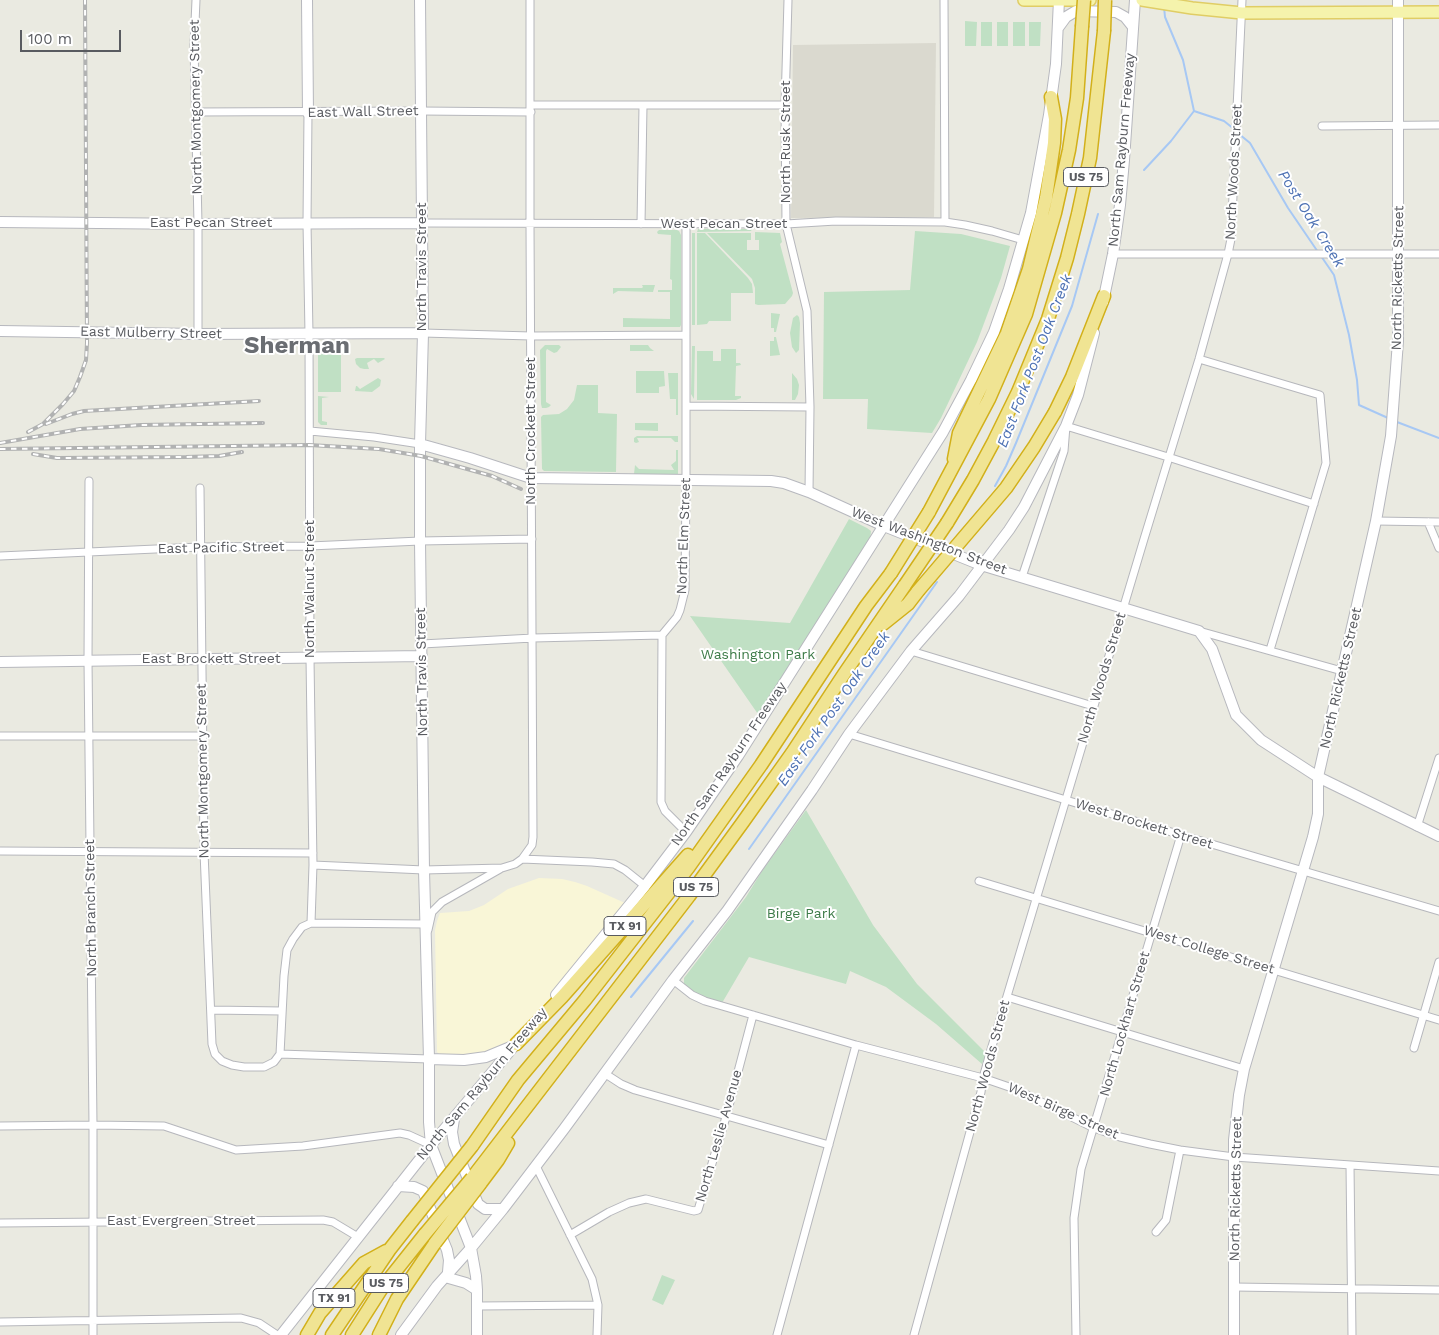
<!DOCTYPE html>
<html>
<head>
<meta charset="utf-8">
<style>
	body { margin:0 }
	#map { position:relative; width:1439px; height:1335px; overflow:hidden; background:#eaeae1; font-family:"Work Sans",sans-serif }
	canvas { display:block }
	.scale { position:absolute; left:20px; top:30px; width:101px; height:22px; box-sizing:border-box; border:2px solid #595b60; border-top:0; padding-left:6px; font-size:15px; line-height:18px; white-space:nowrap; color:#595b60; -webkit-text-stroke:4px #fff; paint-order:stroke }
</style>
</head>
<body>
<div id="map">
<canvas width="1439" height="1335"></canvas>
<div class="scale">100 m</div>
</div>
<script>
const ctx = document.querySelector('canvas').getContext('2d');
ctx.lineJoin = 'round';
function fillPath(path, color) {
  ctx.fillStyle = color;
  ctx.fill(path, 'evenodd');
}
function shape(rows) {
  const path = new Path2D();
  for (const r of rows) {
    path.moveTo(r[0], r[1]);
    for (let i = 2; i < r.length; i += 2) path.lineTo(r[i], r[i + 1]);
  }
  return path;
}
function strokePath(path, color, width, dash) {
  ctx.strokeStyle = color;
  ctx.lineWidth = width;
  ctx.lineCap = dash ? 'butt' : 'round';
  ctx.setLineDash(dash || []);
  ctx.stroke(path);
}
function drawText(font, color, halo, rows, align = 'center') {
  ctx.font = font + ' "Work Sans",sans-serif';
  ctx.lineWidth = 4;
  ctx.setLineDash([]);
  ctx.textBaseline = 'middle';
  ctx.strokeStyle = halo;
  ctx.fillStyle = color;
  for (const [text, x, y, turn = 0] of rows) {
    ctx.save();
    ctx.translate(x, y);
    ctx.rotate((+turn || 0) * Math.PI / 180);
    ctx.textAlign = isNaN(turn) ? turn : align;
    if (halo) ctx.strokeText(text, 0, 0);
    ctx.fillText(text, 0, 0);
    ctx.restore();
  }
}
fillPath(shape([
	[539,878,562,879,575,882,587,886,625,903,519,1038,515,1040,476,1057,441,1056,437,1052,435,930,437,921,440,913,469,911,484,905,508,889]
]), '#f9f6d7');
fillPath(shape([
	[936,43,934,217,791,218,793,45]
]), '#dad9cf');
fillPath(shape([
	[965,21,977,22,976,46,965,46],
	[981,22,992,22,992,46,981,46],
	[997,22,1008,22,1008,46,997,46],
	[1013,22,1025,22,1025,46,1013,46],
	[1029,22,1041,22,1040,46,1029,46],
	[698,229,752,229,751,231,697,232],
	[659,230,677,230,679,231,681,235,681,325,680,327,623,327,623,318,670,319,670,292,658,292,658,290,672,290,672,280,670,279,671,235,658,234,657,232],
	[915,231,961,234,1010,246,1001,278,977,342,941,418,932,433,867,429,868,399,823,399,824,292,910,290],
	[755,232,780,233,782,242,780,244,793,293,792,296,785,304,758,305,755,304,755,288,752,279,707,233,751,233,751,240,747,240,747,250,759,250,759,240,755,240],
	[692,233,695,233,695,325,692,325],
	[697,233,705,233,748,278,752,284,753,293,731,293,731,321,709,321,707,324,697,325],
	[642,285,655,285,653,292,618,291,613,294,613,288,642,288,643,287],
	[771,313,780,314,776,332,774,332,774,328,771,328],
	[797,315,799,317,800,323,799,350,796,353,792,347,790,333,793,318],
	[774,337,776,337,780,355,770,356,770,341,774,341],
	[320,344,341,344,341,392,318,392,318,346],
	[545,345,559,345,561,347,557,352,554,353,547,349,546,351,546,402,551,405,549,407,546,408,542,408,541,404,540,350],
	[630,345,648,345,650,348,654,351,630,351],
	[692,346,695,346,694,399,691,394],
	[721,349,736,349,736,363,740,363,741,365,736,366,735,396,741,396,741,398,736,400,697,400,697,351,713,351,713,361,721,361],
	[357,358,384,358,385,359,378,363,374,359,367,363,369,369,364,369,360,368,356,364,355,359],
	[636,371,664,371,665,386,659,387,659,393,636,393],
	[668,373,678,373,678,415,676,415,676,399,670,399],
	[792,373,797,379,799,385,798,394,795,400,751,400,792,400],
	[378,378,381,380,380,386,372,392,355,391,356,386,357,386,360,389],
	[577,385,598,385,598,413,617,414,616,472,544,471,542,469,541,417,543,415,559,414,567,409,574,400],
	[318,396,329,397,322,398,322,421,327,422,327,425,321,425,318,422],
	[635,423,658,423,658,431,635,430],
	[637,436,678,436,678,442,675,442,671,438,637,438,639,442,636,443,634,442,634,438],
	[676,450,678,450,678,474,676,475,634,474,635,465,639,469,674,470,671,465,676,461],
	[849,519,867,528,871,531,870,540,760,717,690,616,790,623],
	[806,810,873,925,917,984,986,1053,982,1064,936,1024,886,987,850,971,846,984,749,957,722,1003,695,994,684,985,684,978,746,897,762,871],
	[662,1275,675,1280,663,1305,652,1300]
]), '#c0e0c4');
strokePath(shape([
	[1164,7,1165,17,1183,60,1194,111,1224,121,1234,129],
	[1239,134,1250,143,1288,208,1318,252],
	[1144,170,1171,141,1194,111],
	[1321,256,1334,275,1349,335,1357,380,1359,405,1388,418],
	[1397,422,1439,438],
	[995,486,1006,466,1016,443,1072,306,1098,214],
	[749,849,937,582],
	[631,997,693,921]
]), '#a7c8f4', 2);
const street = shape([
	[196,0,194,45,198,224,198,334],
	[788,0,785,105,786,224,807,311,810,407,809,492],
	[944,0,945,222],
	[531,105,785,105],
	[196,112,421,111,531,112],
	[1322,126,1439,125],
	[422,223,786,224,836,221,945,222,965,225,992,231,1023,240],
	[641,224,643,106],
	[686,224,686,480,685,590,680,610,677,617,662,635,661,802,665,811,686,832],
	[1113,254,1439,254],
	[423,333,531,336,686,335],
	[1199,359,1320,395,1326,463,1270,650],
	[686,406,810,407],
	[310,431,374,437,420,444],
	[89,481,88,660,93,1125,93,1335],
	[200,488,204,852,212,1044,215,1054,222,1061,232,1065,244,1067,264,1067,274,1062,280,1054,429,1059],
	[1376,521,1439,522],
	[1428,522,1439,548],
	[0,556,200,547,310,546,420,541,532,539],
	[1022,577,1064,451,1066,426,1168,457,1314,504],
	[1199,631,1342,671],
	[422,644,533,638,662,635],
	[911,651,1093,706],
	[849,734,1181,835,1439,911],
	[0,736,202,736],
	[1417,827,1439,758],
	[0,851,313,853],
	[522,859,532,845,533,837,530,224,530,0],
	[313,865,424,870,502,868,515,864,522,859,592,862,614,864,625,870,645,886],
	[979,881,1439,1020],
	[311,923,425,924],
	[428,930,432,912,442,902,500,869],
	[673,980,692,995,705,1001,856,1045,983,1078,1015,1089,1094,1128,1120,1137,1150,1144,1180,1150,1234,1157,1439,1171],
	[1007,997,1244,1069],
	[211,1010,282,1011],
	[1414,1048,1439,962],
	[280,1054,284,976,287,950,293,939,302,927,311,923,313,865,310,658,309,334,307,223,308,113],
	[604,1073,621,1084,635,1090,829,1145],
	[0,1126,93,1125,164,1126,236,1150,303,1146,400,1133,409,1135,431,1145],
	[1350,1165,1352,1335],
	[536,1166,592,1279,598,1305,597,1335],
	[0,1223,323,1220,333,1222,358,1237],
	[1156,1232,1166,1220,1180,1150],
	[570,1235,609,1212,629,1203,646,1199,694,1211,698,1210,726,1117,753,1015],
	[1234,1287,1439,1290],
	[478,1306,598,1305],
	[0,1322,241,1318,259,1323,277,1335],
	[777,1335,856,1045],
	[914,1335,981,1092,983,1078,990,1053,1144,539,1199,359,1228,254,1231,239,1242,0],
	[1076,1335,1074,1218,1081,1169,1181,835]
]);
const secondary = shape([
	[307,0,308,113],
	[420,0,423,333,420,444,420,541,424,870,429,1059,429,1122,431,1145,471,1248,476,1276,477,1290,477,1335],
	[1058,28,1066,17,1076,11,1116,12,1125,17,1133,27],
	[0,222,198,224,422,223],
	[1103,302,1113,254,1120,205,1124,160,1135,0],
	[0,331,198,334,423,333],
	[420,444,470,458,531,478,771,481,784,483,809,492,884,526,981,565,1199,631,1212,649,1236,715,1261,740,1318,777,1439,836],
	[0,662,422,656],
	[556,995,645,886,686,832,738,756,943,432,971,380,994,332,1009,289,1031,213,1049,115,1056,64,1059,0],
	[429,1059,464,1060,486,1057,515,1045],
	[454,1119,452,1132,454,1144,478,1204,485,1209,503,1209],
	[398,1186,414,1187,423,1191,447,1250,449,1260,448,1272],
	[445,1277,466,1283,477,1290],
	[281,1335,431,1145,520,1039],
	[401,1335,437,1286,471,1248,503,1209,564,1129,673,980,727,911,812,790,849,734,911,651,959,596,1009,530,1024,507,1066,426,1078,395,1094,333],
	[1234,1335,1234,1140,1239,1095,1244,1069,1313,837,1318,814,1318,777,1376,521,1391,436,1398,341,1398,0]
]);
const primary = shape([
	[1024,0,1090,0],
	[1142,0,1192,8,1242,13,1439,12]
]);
const highway = shape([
	[1055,412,1072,377,1104,296],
	[954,459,959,433,1007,333,1029,269,1046,198,1054,143,1055,119,1051,97],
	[929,512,989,399,1026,314,1055,213,1069,150,1077,98,1082,27],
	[947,523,973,480,994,441,1018,392,1048,319,1067,258,1078,214,1090,158,1104,31],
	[883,624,908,604,918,591],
	[516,1044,562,997,688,855],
	[472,1146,518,1080,585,1000,688,868,761,765,866,606,891,573],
	[472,1178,689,896,743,822,792,753,844,674,905,585],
	[480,1184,498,1160,508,1143],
	[307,1335,320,1313,364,1263,386,1251],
	[332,1335,390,1249,412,1221],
	[352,1335,382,1288,425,1234],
	[379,1335,397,1299,435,1243]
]);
strokePath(street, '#b6b7bc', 9);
strokePath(secondary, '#b7b8be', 12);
strokePath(primary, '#e0cd65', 14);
strokePath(highway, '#d2b01a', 15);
strokePath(street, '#fff', 7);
strokePath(secondary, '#fff', 10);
strokePath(primary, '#f5f3ac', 11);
strokePath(highway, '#f0e493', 12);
const rail = shape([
	[46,424,72,414,84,411,259,401],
	[28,432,43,424,63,404,74,391,80,377,86,360,87,343,85,0],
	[0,443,80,429,141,425,263,423],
	[0,449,309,445,379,449,421,456,492,476,521,489],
	[33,454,57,458,186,457,219,456,242,452]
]);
strokePath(rail, '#b1b2b2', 4);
strokePath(rail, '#fff', 2, [5.5]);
const highwayBridge = shape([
	[1082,27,1084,0],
	[1104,31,1105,0],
	[891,573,929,512],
	[905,585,947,523],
	[918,591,1006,488,1034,447,1055,412],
	[412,1221,472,1146],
	[425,1234,472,1178],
	[435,1243,480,1184]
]);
strokePath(highwayBridge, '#d2b01a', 15, []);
strokePath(highwayBridge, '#f0e493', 12);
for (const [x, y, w] of [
	[1086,177,45],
	[696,887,45],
	[625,926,42],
	[386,1283,45],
	[334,1298,42]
]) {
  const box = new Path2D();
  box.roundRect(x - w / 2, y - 9.5, w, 19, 4);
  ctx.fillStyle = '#fff';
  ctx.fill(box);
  strokePath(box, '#595b60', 1);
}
drawText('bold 12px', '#595b60', null, [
	["US 75",1086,177],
	["US 75",696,887],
	["TX 91",625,926],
	["US 75",386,1283],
	["TX 91",334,1298]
]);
drawText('14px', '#595b60', '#fff', [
	["North Montgomery Street",196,107,-91],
	["East Wall Street",363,112,-1],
	["North Rusk Street",786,142,-90],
	["North Sam Rayburn Freeway",1122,150,-85],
	["North Woods Street",1234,172,-87],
	["East Pecan Street",211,223],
	["West Pecan Street",724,224],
	["North Travis Street",422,267,-90],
	["North Ricketts Street",1398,278,-89],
	["East Mulberry Street",151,333,1],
	["North Crockett Street",531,431,-90],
	["North Elm Street",684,536,-88],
	["West Washington Street",929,541,21],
	["East Pacific Street",221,548,-1],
	["North Walnut Street",310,589,-90],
	["East Brockett Street",211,659],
	["North Travis Street",422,672,-91],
	["North Woods Street",1102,678,-73],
	["North Ricketts Street",1341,678,-77],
	["North Sam Rayburn Freeway",729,764,-56],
	["North Montgomery Street",203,771,-91],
	["West Brockett Street",1144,824,17],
	["North Branch Street",91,908,-91],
	["West College Street",1209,950,17],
	["North Lockhart Street",1125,1024,-74],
	["North Woods Street",988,1066,-75],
	["North Sam Rayburn Freeway",482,1084,-50],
	["West Birge Street",1063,1111,24],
	["North Leslie Avenue",719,1136,-74],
	["North Ricketts Street",1236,1189,-89],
	["East Evergreen Street",181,1221]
]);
drawText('14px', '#3d7b48', '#fff', [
	["Washington Park",758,655],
	["Birge Park",801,914]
]);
drawText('italic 15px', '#4e72b4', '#fff', [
	["Post Oak Creek",1311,219,58],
	["East Fork Post Oak Creek",1035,361,-69],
	["East Fork Post Oak Creek",834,709,-55]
]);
drawText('bold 24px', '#6a6d72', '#fff', [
	["Sherman",297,346]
]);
</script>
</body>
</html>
